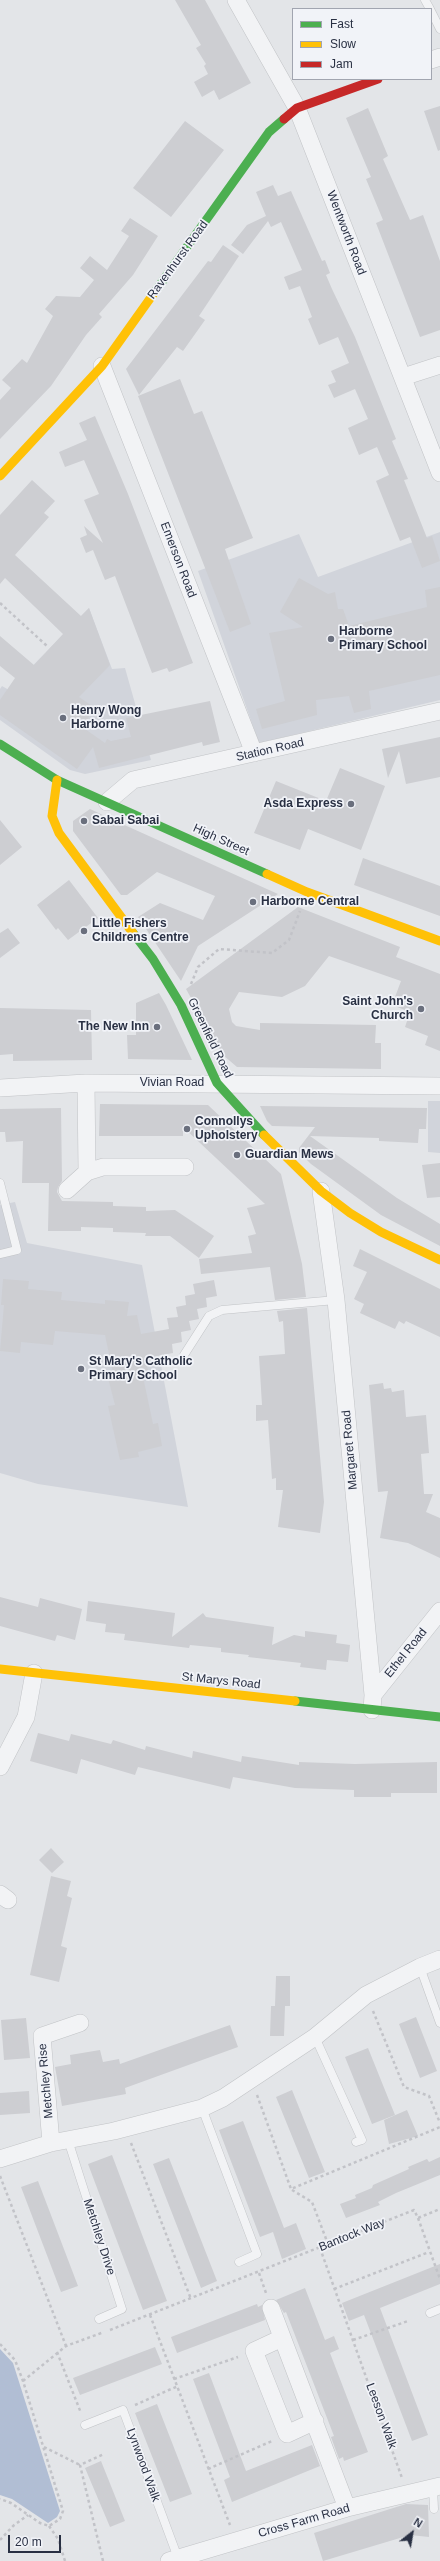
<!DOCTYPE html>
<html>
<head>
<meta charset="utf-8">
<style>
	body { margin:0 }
	#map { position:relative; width:440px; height:2561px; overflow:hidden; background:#e3e5e8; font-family:Arial,sans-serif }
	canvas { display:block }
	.legend { position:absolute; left:292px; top:8px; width:140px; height:72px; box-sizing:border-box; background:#f1f3f8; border:1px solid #a1a5b0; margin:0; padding:5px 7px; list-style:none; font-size:12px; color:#293043 }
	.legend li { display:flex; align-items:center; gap:8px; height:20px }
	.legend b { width:20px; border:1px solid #a1a5b0 }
	.north { position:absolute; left:392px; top:2513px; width:40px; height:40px; -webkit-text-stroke:3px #f1f3f8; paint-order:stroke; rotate:31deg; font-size:11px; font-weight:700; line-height:16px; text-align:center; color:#293043 }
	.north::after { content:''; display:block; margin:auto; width:14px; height:18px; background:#293043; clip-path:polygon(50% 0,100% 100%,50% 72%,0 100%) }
	.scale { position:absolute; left:8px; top:2535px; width:53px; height:18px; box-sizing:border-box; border:2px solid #293043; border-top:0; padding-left:5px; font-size:12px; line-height:14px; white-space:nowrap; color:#293043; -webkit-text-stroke:3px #f1f3f8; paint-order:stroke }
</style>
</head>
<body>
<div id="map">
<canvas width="440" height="2561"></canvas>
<ul class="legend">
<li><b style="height:5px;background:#4caf50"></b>Fast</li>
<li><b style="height:5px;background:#ffc107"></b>Slow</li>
<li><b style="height:5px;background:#c62828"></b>Jam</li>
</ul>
<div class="north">N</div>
<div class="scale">20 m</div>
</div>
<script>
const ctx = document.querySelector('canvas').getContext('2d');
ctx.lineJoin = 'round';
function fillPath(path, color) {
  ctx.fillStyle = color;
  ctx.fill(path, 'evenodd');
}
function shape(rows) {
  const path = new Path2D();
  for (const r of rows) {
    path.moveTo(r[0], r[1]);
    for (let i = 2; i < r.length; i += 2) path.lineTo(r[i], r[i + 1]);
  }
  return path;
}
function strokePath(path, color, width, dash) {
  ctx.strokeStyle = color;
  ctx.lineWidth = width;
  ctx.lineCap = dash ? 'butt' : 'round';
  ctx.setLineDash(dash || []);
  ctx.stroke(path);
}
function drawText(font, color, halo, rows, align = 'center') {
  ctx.font = font + ' Arial,sans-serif';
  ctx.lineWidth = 3.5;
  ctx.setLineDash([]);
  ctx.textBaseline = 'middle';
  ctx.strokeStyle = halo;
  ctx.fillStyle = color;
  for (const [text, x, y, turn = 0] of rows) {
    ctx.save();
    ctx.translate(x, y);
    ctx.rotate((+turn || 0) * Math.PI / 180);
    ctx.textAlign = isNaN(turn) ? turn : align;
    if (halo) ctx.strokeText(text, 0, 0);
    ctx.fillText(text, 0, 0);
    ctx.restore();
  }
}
fillPath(shape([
	[440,532,440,700,259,743,198,571,299,534,318,577],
	[89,608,112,669,125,668,151,760,85,774,70,770,0,720,0,689,2,686,9,690],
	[428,1101,440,1101,440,1153,428,1152],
	[15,1202,27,1243,142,1265,188,1507,38,1484,0,1473,0,1205]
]), '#d1d4db');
fillPath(shape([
	[0,2349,13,2363,60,2511,57,2517,48,2523,12,2499,0,2495]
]), '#b1bed4');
fillPath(shape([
	[175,0,205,0,251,83,219,100,214,90,202,97,194,82,208,74,204,66,206,64,196,48,201,45],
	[440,106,440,150,438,151,424,111],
	[368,108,388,156,383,159,410,220,423,215,440,261,440,330,420,337,376,223,383,220,366,179,371,177,346,118],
	[185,121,224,150,171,217,133,188],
	[273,185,278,196,291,191,322,261,325,260,330,273,326,275,332,289,355,337,396,439,392,441,408,479,404,480,427,538,432,536,440,561,422,568,410,537,400,541,376,481,389,475,377,447,359,455,348,428,368,419,355,389,334,398,328,385,336,382,331,371,349,363,338,337,319,345,308,319,312,317,300,286,289,290,284,277,302,270,281,222,271,227,268,221,243,254,231,245,247,225,266,216,256,192],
	[130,218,158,236,133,275,99,314,102,317,86,335,51,386,0,439,0,400,11,388,2,380,22,359,27,363,53,316,45,309,56,296,80,297,94,280,80,268,90,256,107,270,129,236,121,231],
	[223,245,239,256,199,316,205,320,183,351,177,347,139,395,126,369,208,261,211,262],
	[180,379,194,414,202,411,253,538,225,549,251,624,230,632,138,396],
	[95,416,128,494,193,663,169,672,167,668,152,673,115,576,105,580,93,550,86,553,80,538,87,535,84,526,103,543,84,500,99,494,84,460,65,467,59,452,87,440,79,423],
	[32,480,55,501,44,513,49,517,15,555,81,616,89,608,110,665,79,697,95,708,82,727,105,743,107,739,111,741,131,737,126,718,210,701,220,742,203,746,202,742,99,768,93,747,77,769,0,715,0,700,15,678,0,666,0,636,34,665,63,634,5,578,0,584,0,515],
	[299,578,328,594,335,592,338,609,343,609,349,626,427,607,425,590,440,587,440,675,369,691,371,709,354,713,349,696,316,700,317,715,262,729,256,709,285,701,269,633,303,627,280,612],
	[440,737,440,777,406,784,399,751,388,778,382,749],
	[340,768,385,786,361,850,308,829,300,850,254,833,276,781,326,801],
	[90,809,120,823,278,894,198,946,181,981,138,917,160,903,203,920,215,896,157,872,127,895,121,895,73,831,73,821],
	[0,820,22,847,0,865],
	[363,858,440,886,440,916,354,885],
	[69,880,98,918,68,940,58,928,56,930,37,905],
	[298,907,400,947,396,957,440,974,440,1051,425,1045,428,1036,405,1027,410,1012,392,1005,401,981,329,956,305,986,282,997,239,992,229,1009,232,1022,236,1026,260,1030,260,1023,376,1025,375,1043,381,1043,381,1069,237,1067,223,1055,186,989],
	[8,928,20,943,0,958,0,933],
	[159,993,166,1005,192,1060,128,1059,127,1035,136,1035,136,1003],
	[0,1008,91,1010,92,1060,13,1061,13,1054,0,1055],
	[100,1104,208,1105,281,1174,302,1264,306,1297,275,1300,270,1267,201,1274,199,1259,252,1253,248,1236,256,1234,247,1208,265,1204,183,1127,183,1136,99,1136],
	[260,1106,427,1108,426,1129,419,1129,418,1143,379,1141,379,1138,310,1136,397,1198,440,1224,440,1246,381,1215,311,1164,299,1152,299,1148,315,1127,272,1126,267,1121],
	[61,1108,62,1181,58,1187,57,1192,62,1201,113,1202,113,1206,146,1207,146,1211,175,1210,214,1236,199,1258,170,1236,145,1236,146,1233,113,1232,113,1228,81,1227,81,1231,48,1231,49,1183,22,1183,23,1141,6,1142,5,1132,0,1132,0,1109],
	[440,1163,440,1197,427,1198,422,1165],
	[360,1249,440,1289,440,1337,406,1321,404,1324,399,1321,395,1329,360,1313,364,1304,354,1299,367,1272,353,1266],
	[3,1279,29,1281,28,1289,62,1292,61,1300,105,1304,105,1300,129,1302,127,1316,137,1315,141,1334,169,1329,167,1318,178,1317,176,1307,186,1305,185,1296,195,1294,193,1284,214,1280,217,1296,206,1298,207,1307,197,1309,199,1319,189,1321,191,1330,181,1332,182,1342,172,1344,173,1353,145,1358,148,1370,142,1372,153,1424,158,1423,162,1446,138,1452,139,1457,120,1460,108,1406,115,1405,107,1374,113,1373,105,1335,55,1331,53,1345,21,1342,20,1353,0,1351,4,1305,1,1305],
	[307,1308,324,1502,320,1533,278,1527,283,1490,276,1490,276,1478,272,1479,268,1420,256,1421,256,1405,262,1405,259,1356,285,1354,283,1321,279,1322,277,1311],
	[383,1383,384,1389,391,1388,392,1392,404,1390,406,1417,426,1415,429,1453,421,1454,424,1494,433,1494,426,1512,440,1518,440,1558,408,1543,380,1538,388,1491,378,1492,369,1385],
	[0,1597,38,1607,40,1598,82,1609,75,1640,57,1635,55,1641,0,1626],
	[88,1601,175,1613,172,1637,203,1613,206,1617,274,1627,272,1645,294,1635,305,1637,305,1631,337,1635,336,1643,350,1645,348,1662,327,1660,326,1670,300,1667,301,1663,248,1657,249,1655,221,1652,221,1648,190,1645,189,1648,124,1640,125,1634,105,1632,106,1624,86,1621],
	[38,1733,69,1741,71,1734,111,1744,113,1740,145,1750,146,1746,192,1758,193,1751,241,1762,242,1756,299,1765,299,1762,355,1764,437,1762,437,1793,391,1793,391,1797,354,1797,354,1790,295,1788,233,1777,230,1789,138,1767,135,1775,81,1759,77,1774,30,1761],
	[51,1848,64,1862,52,1873,39,1860],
	[51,1876,71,1881,67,1896,72,1898,61,1946,67,1948,59,1982,30,1975],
	[276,1976,290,1976,290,2006,285,2006,284,2036,270,2036,271,2006,275,2006],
	[416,2017,437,2071,420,2078,399,2024],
	[26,2018,30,2058,4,2060,1,2020],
	[230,2025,238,2047,125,2088,126,2094,62,2106,55,2067,71,2064,70,2055,100,2050,103,2062,119,2059,120,2064],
	[368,2048,395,2115,372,2124,345,2057],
	[292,2090,325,2172,309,2178,276,2097],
	[29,2091,30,2113,0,2115,0,2093],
	[407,2110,418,2136,389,2144,384,2120],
	[243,2121,284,2228,296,2223,306,2249,282,2259,273,2232,260,2237,219,2130],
	[112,2155,167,2301,143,2310,88,2164],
	[440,2157,440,2175,396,2193,378,2202,380,2205,346,2218,340,2204,356,2198,355,2195,372,2188,373,2185,409,2169,408,2167,427,2159,429,2162],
	[169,2158,217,2281,201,2288,153,2164],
	[38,2181,78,2286,61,2292,21,2187],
	[440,2264,440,2284,380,2308,428,2435,412,2441,364,2315,349,2321,342,2303],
	[305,2288,325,2340,334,2336,339,2349,330,2353,368,2452,344,2461,343,2457,339,2459,331,2437,334,2436,286,2312,284,2313,276,2300],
	[257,2304,258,2307,262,2305,265,2320,177,2353,171,2337],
	[155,2347,162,2364,80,2395,73,2378],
	[209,2373,246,2471,312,2445,320,2466,232,2502,224,2480,230,2477,193,2379],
	[157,2404,192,2494,170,2502,135,2413],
	[101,2461,125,2521,110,2527,85,2468],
	[406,2504,428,2505,429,2537,410,2535,323,2561,314,2533]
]), '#cdced2');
const lane = shape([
	[425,0,430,9],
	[431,11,440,29],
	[0,1183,17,1250,0,1254],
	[184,1355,209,1316,222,1310,336,1300],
	[420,1967,440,2023],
	[315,2037,362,2140,356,2142],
	[202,2108,257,2254,239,2262],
	[68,2140,122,2309,99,2319],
	[430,2313,440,2309],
	[85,2425,123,2410,178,2558],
	[433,2487,434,2509]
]);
const street = shape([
	[236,0,297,108,440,473],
	[431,60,440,57],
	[102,366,254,753],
	[403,377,440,365],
	[107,802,133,780,440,711],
	[0,1088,86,1083,440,1086],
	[87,1172,103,1167,185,1167],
	[67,1190,87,1172,86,1083],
	[321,1191,336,1300,373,1695,372,1710],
	[373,1695,440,1611],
	[0,1767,26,1717,34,1673],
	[0,1894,8,1900],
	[51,2143,42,2036,80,2023],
	[0,2159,51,2143,114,2131,202,2108,223,2098,315,2037,366,1995,420,1967,440,1959],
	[271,2308,347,2508],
	[282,2338,254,2351,287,2434,315,2421],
	[169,2561,347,2508,440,2486]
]);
strokePath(lane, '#c1c3c6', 9);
strokePath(street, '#c1c3c6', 18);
strokePath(shape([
	[0,603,47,646],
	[191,984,198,967,219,949,272,953,289,940,300,911],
	[373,2011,404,2087,429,2096,440,2123],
	[257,2095,291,2189,440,2127],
	[131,2143,191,2299],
	[0,2176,66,2346],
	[292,2190,312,2202,328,2244],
	[418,2218,440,2279],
	[320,2248,402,2478],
	[259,2273,266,2293],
	[334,2289,429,2252],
	[150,2315,230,2525],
	[110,2330,414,2210,418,2218,440,2209],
	[353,2340,408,2321],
	[0,2344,15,2360,23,2381,63,2511,60,2519,49,2526,40,2523,11,2503,0,2499],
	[57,2352,81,2413],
	[174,2379,238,2357],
	[23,2381,66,2346,104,2332],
	[135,2405,178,2386],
	[44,2447,80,2465],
	[208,2469,272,2441],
	[49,2526,58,2539,65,2561],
	[0,2540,13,2526,28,2515],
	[103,2561,80,2465,104,2454]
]), '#c2c3c8', 2.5, [3, 3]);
strokePath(lane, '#f2f3f5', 8);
strokePath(street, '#f2f3f5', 17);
strokePath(shape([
	[154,293,269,132,284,119],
	[0,744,57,780,267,874],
	[133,933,153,959,181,1005,217,1083,264,1135],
	[295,1701,440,1717]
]), '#4caf50', 9);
strokePath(shape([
	[0,476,102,366,154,293],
	[57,780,52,816,59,833,133,933],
	[267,874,307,892,440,941],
	[264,1135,321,1191,350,1213,381,1232,440,1260],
	[0,1669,295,1701]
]), '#ffc107', 9);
strokePath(shape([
	[284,119,297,108,378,79]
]), '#c62828', 9);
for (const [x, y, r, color] of [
	[331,639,4,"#6a6f7d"],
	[63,718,4,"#6a6f7d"],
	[351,804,4,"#6a6f7d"],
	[84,821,4,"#6a6f7d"],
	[253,902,4,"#6a6f7d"],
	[84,931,4,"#6a6f7d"],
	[421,1009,4,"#6a6f7d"],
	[157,1027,4,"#6a6f7d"],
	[187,1129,4,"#6a6f7d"],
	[237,1155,4,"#6a6f7d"],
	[81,1369,4,"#6a6f7d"]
]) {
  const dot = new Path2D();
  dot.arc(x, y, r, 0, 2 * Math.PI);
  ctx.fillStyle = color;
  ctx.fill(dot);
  strokePath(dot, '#f1f3f8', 1.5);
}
drawText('12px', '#293043', '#f1f3f8', [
	["Wentworth Road",346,233,69],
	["Ravenhurst Road",178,260,-54],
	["Emerson Road",178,560,69],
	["Station Road",270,750,-13],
	["High Street",221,840,24],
	["Greenfield Road",210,1038,64],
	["Vivian Road",172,1083],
	["Margaret Road",350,1450,-95],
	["Ethel Road",406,1653,-51],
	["St Marys Road",221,1681,6],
	["Metchley Rise",46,2081,-95],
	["Bantock Way",352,2235,-22],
	["Metchley Drive",99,2237,72],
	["Leeson Walk",381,2416,70],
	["Lynwood Walk",143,2465,70],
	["Cross Farm Road",304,2521,-16]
]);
drawText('bold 12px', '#293043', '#f1f3f8', [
	["Harborne",339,632],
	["Primary School",339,646],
	["Henry Wong",71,711],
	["Harborne",71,725],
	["Asda Express",343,804,"right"],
	["Sabai Sabai",92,821],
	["Harborne Central",261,902],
	["Little Fishers",92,924],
	["Childrens Centre",92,938],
	["Saint John's",413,1002,"right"],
	["Church",413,1016,"right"],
	["The New Inn",149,1027,"right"],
	["Connollys",195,1122],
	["Upholstery",195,1136],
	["Guardian Mews",245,1155],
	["St Mary's Catholic",89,1362],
	["Primary School",89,1376]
], 'left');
</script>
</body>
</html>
